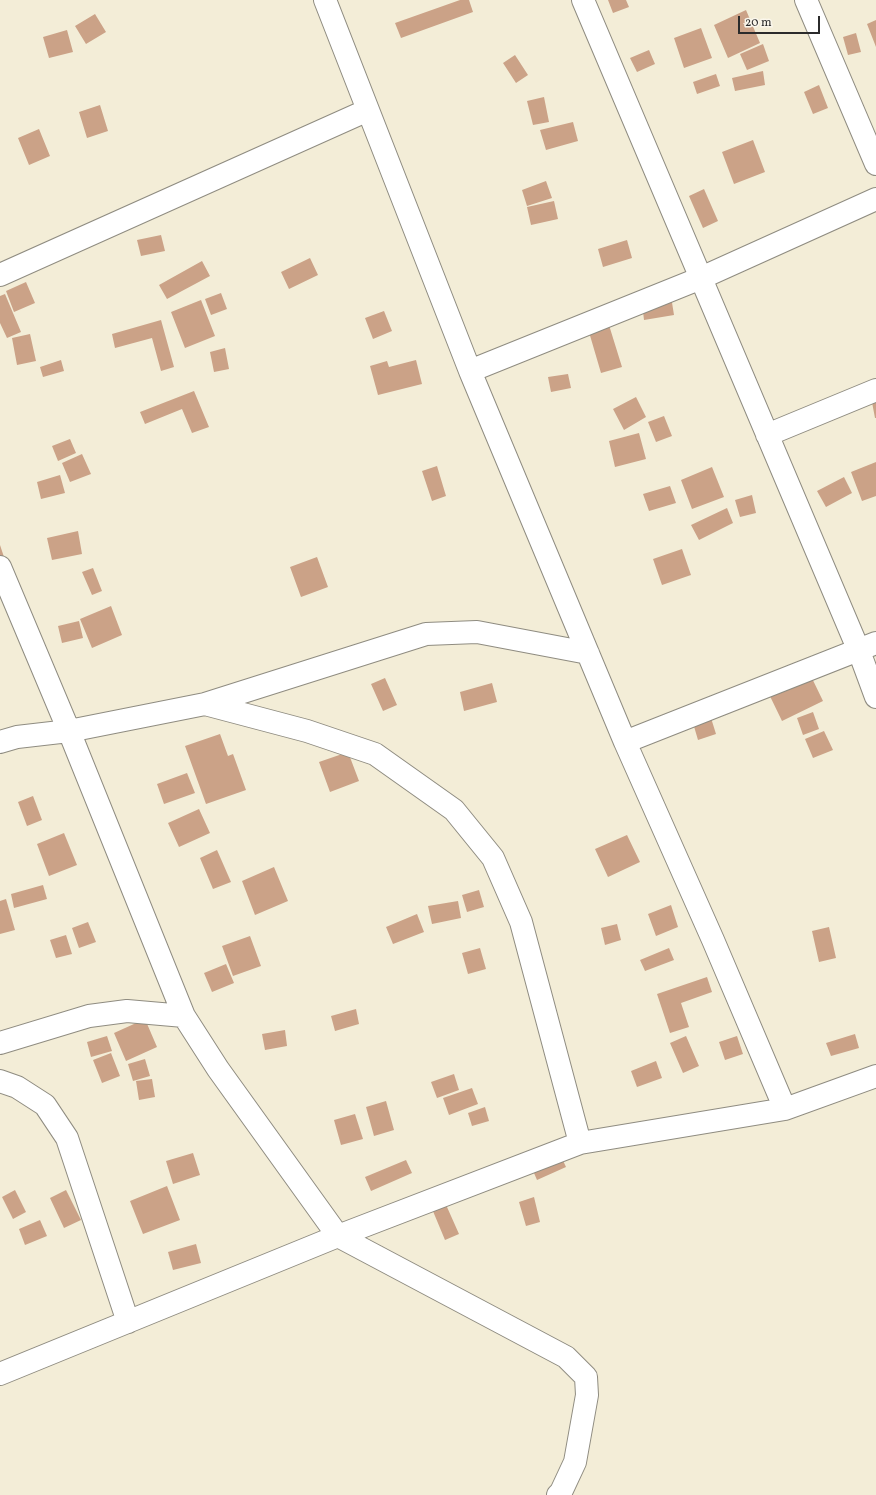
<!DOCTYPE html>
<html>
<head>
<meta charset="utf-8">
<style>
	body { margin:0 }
	#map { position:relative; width:876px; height:1495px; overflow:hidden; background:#f3edd7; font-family:Vollkorn,serif }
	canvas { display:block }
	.scale { position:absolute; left:738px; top:16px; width:82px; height:18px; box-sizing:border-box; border:2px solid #2b2b2b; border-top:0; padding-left:5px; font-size:12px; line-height:14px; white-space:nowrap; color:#2b2b2b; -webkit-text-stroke:3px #fbf7ec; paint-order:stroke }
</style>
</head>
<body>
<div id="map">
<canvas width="876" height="1495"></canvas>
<div class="scale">20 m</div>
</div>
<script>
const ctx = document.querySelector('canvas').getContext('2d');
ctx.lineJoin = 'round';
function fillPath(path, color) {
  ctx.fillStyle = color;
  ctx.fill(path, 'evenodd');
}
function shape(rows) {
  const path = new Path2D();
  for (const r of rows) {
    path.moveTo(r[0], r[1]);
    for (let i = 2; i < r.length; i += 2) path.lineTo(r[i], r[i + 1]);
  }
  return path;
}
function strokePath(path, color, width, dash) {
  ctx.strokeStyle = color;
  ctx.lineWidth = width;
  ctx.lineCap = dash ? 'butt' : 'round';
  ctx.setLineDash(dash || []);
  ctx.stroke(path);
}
fillPath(shape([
	[460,0,469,0,473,12,401,38,395,23],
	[608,0,626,0,629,7,613,13],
	[746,10,760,43,728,58,714,25],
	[95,14,106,32,86,44,75,26],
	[876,20,876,47,867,24],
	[701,28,712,58,684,68,674,38],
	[67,30,73,52,49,58,43,37],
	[856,33,861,52,848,55,843,37],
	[763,44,769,61,747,70,740,54],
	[649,50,655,64,637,72,630,58],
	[515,55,528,75,516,83,503,63],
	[763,71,765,85,735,91,732,78],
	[716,74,720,86,697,94,693,82],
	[819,85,828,108,813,114,804,92],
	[544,97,549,122,533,125,527,101],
	[100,105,108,131,87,138,79,112],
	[573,122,578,141,546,150,540,130],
	[39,129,50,156,29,165,18,138],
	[753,140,765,172,734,184,722,152],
	[546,181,552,198,527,206,522,190],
	[704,189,718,221,703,228,689,196],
	[554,201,558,219,531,225,527,207],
	[161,235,165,251,141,256,137,240],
	[627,240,632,258,603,267,598,249],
	[310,258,318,275,289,289,281,272],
	[202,261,210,276,167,299,159,285],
	[26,282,35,303,14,312,6,291],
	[670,290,674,315,644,320,641,294],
	[221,293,227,309,211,315,205,299],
	[5,294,21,332,7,338,0,323,0,296],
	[201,300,215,336,185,348,171,312],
	[604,309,622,367,601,373,584,315],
	[384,311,392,331,373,339,365,318],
	[161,320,174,367,161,371,152,338,115,348,112,334],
	[30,334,36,361,17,365,12,338],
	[225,348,229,369,214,372,210,352],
	[61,360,64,371,43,377,40,367],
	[416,360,422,384,378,395,370,366,387,361,389,367],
	[568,374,571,388,551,392,548,377],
	[194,391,209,427,192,433,182,409,145,424,140,412],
	[876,396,876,418,875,418,871,397],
	[636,397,646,417,624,430,613,409],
	[664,416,672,436,656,442,648,422],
	[639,433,646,459,615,467,609,441],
	[70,439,76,453,58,461,52,446],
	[82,454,91,474,70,482,62,463],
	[876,462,876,496,862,501,851,472],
	[437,466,446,496,432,501,422,471],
	[712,467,724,497,692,509,681,480],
	[60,475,65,493,41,499,37,482],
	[844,477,852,493,826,507,817,491],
	[670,486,676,503,649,511,643,494],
	[752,495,756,513,740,517,735,500],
	[727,508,733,523,699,540,691,525],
	[78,531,82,554,52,560,47,538],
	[0,545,7,566,0,569],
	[682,549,691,575,662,585,653,559],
	[317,557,328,587,301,597,290,567],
	[93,568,102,591,92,595,82,572],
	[111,606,122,635,92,648,80,619],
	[79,621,83,638,62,643,58,626],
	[808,670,823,701,782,721,767,690],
	[385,678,397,705,383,711,371,684],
	[492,683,497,702,464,711,460,692],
	[813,712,819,729,803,735,797,718],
	[711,718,716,734,698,740,693,723],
	[824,731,833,750,813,758,805,739],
	[220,734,228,756,233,754,246,790,206,804,185,746],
	[348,752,359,781,330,792,319,762],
	[187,773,195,793,164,804,157,784],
	[33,796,42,820,27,826,18,802],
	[199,809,210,833,179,847,168,823],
	[64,833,77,865,49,876,37,844],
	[627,835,640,862,608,877,595,849],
	[217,850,231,882,213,889,200,858],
	[274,867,288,901,255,915,242,881],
	[43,885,47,899,14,908,11,894],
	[479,890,484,907,467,912,462,895],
	[6,899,15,930,0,934,0,901],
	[458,901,461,918,432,924,428,906],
	[671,905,678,927,656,936,648,914],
	[417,914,424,932,393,944,386,927],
	[88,922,96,942,79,948,72,928],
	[617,924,621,940,605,945,601,928],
	[829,927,836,958,819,962,812,931],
	[66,935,72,954,56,958,50,940],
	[250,936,261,966,233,976,222,946],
	[480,948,486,969,468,974,462,953],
	[669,948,674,960,645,971,640,960],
	[226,964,234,983,212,992,204,973],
	[707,977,712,992,681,1003,689,1027,670,1033,657,994],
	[356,1009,359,1024,335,1031,331,1016],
	[145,1019,157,1047,126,1061,114,1033],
	[285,1030,287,1046,265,1050,262,1034],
	[855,1034,859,1048,831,1056,826,1043],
	[107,1036,112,1051,91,1057,87,1042],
	[686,1036,699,1066,683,1073,670,1043],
	[737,1036,743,1054,725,1060,719,1042],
	[111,1053,120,1076,102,1083,93,1060],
	[145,1059,150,1076,133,1081,128,1064],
	[656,1061,662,1078,637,1087,631,1071],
	[454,1074,459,1090,437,1098,431,1082],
	[152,1079,155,1097,139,1100,136,1081],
	[472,1088,478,1104,449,1115,443,1098],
	[386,1101,394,1130,374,1136,366,1107],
	[485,1107,489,1121,472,1126,468,1113],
	[355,1114,363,1139,341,1145,334,1120],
	[193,1153,200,1175,173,1184,166,1161],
	[560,1154,566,1167,537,1180,531,1166],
	[406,1160,412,1173,371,1191,365,1177],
	[167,1186,180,1220,143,1234,130,1201],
	[15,1190,26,1212,13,1219,2,1197],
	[66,1190,81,1220,64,1228,50,1198],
	[534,1197,540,1222,526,1226,519,1202],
	[443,1198,459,1234,445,1240,430,1204],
	[40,1220,47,1236,25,1245,19,1229],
	[196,1244,201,1263,173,1270,168,1252]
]), '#cba287');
const minor = shape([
	[325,0,470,371,625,742,713,940,785,1109],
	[583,0,859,651,876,697],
	[806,0,876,164],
	[0,275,368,110],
	[470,371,701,278,876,199],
	[767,435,876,390],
	[0,567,69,731,184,1016,218,1069,338,1236,566,1357,586,1377,587,1395,575,1462,561,1492,558,1495],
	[205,704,307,731,375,754,454,810,493,858,521,922,580,1143],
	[0,742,17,737,69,731,205,704,426,634,477,632,588,653],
	[625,742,876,643],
	[0,1043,89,1016,127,1011,184,1016],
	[0,1081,17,1087,45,1105,67,1138,128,1322],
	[0,1374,338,1236,580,1143,785,1109,876,1076]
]);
strokePath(minor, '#8f8c81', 24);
strokePath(minor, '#fff', 22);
</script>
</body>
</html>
